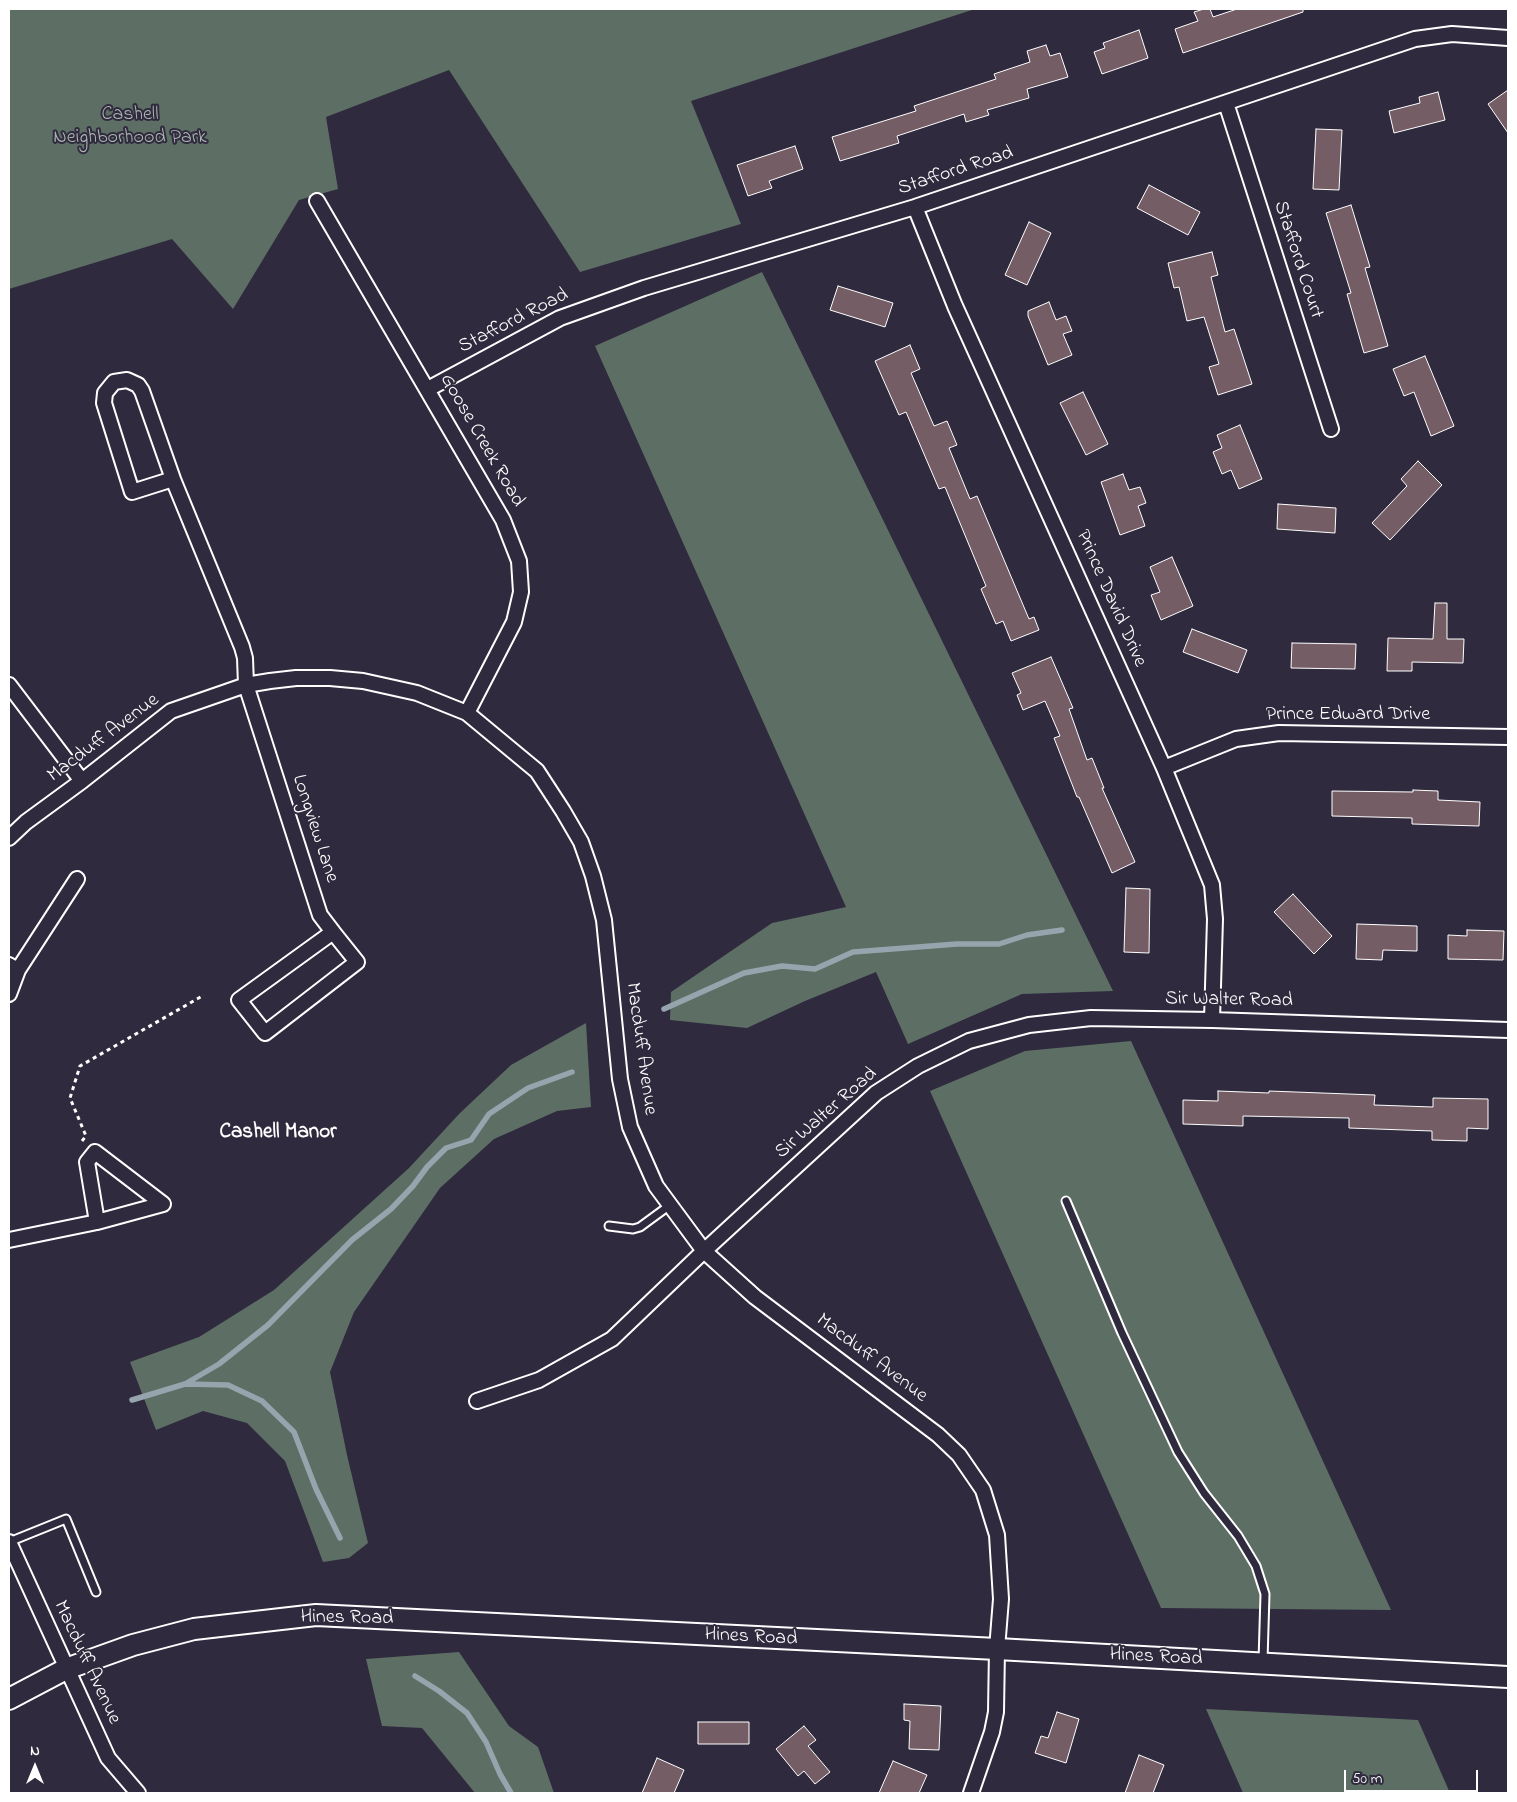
<!DOCTYPE html>
<html>
<head>
<meta charset="utf-8">
<style>
	body { margin:0 }
	#map { position:relative; width:1517px; height:1802px; overflow:hidden; background:#2f2a3d; font-family:"Indie Flower",sans-serif }
	canvas { display:block }
	.frame { position:absolute; inset:0; border:10px solid #fff; pointer-events:none }
	.north { position:absolute; left:10px; top:1742px; width:50px; height:50px; -webkit-text-stroke:4px #2f2a3d; paint-order:stroke; rotate:0deg; font-size:14px; font-weight:700; line-height:20px; text-align:center; color:#fff }
	.north::after { content:''; display:block; margin:auto; width:18px; height:22px; background:#fff; clip-path:polygon(50% 0,100% 100%,50% 72%,0 100%) }
	.scale { position:absolute; left:1344px; top:1770px; width:134px; height:22px; box-sizing:border-box; border:2px solid #fff; border-top:0; padding-left:6px; font-size:15px; line-height:18px; white-space:nowrap; color:#fff; -webkit-text-stroke:4px #2f2a3d; paint-order:stroke }
</style>
</head>
<body>
<div id="map">
<canvas width="1517" height="1802"></canvas>
<div class="frame"></div>
<div class="north">N</div>
<div class="scale">50 m</div>
</div>
<script>
const ctx = document.querySelector('canvas').getContext('2d');
ctx.lineJoin = 'round';
function fillPath(path, color) {
  ctx.fillStyle = color;
  ctx.fill(path, 'evenodd');
}
function shape(rows) {
  const path = new Path2D();
  for (const r of rows) {
    path.moveTo(r[0], r[1]);
    for (let i = 2; i < r.length; i += 2) path.lineTo(r[i], r[i + 1]);
  }
  return path;
}
function strokePath(path, color, width, dash) {
  ctx.strokeStyle = color;
  ctx.lineWidth = width;
  ctx.lineCap = dash ? 'butt' : 'round';
  ctx.setLineDash(dash || []);
  ctx.stroke(path);
}
function drawText(font, color, halo, rows, align = 'center') {
  ctx.font = font + ' "Indie Flower",sans-serif';
  ctx.lineWidth = 4;
  ctx.setLineDash([]);
  ctx.textBaseline = 'middle';
  ctx.strokeStyle = halo;
  ctx.fillStyle = color;
  for (const [text, x, y, turn = 0] of rows) {
    ctx.save();
    ctx.translate(x, y);
    ctx.rotate((+turn || 0) * Math.PI / 180);
    ctx.textAlign = isNaN(turn) ? turn : align;
    if (halo) ctx.strokeText(text, 0, 0);
    ctx.fillText(text, 0, 0);
    ctx.restore();
  }
}
fillPath(shape([
	[9,9,975,9,691,101,741,224,580,272,449,70,326,117,338,189,299,200,233,309,172,239,9,289],
	[762,272,1113,991,1022,994,908,1044,876,972,805,1001,747,1028,670,1020,671,992,772,923,846,907,595,346],
	[586,1023,591,1107,557,1111,494,1139,440,1188,354,1312,330,1372,347,1455,368,1543,349,1558,323,1562,285,1461,247,1423,203,1411,156,1430,130,1362,199,1337,274,1290,409,1168,460,1113,511,1065],
	[1131,1041,1391,1610,1161,1608,930,1091,1025,1051],
	[459,1652,509,1726,538,1747,554,1793,475,1793,422,1728,382,1726,366,1659],
	[1206,1709,1418,1720,1450,1793,1243,1793]
]), '#5d6e65');
strokePath(shape([
	[664,1009,744,973,782,966,815,969,853,952,957,944,999,944,1027,935,1062,930],
	[185,1384,228,1385,262,1401,294,1432,316,1489,340,1538],
	[132,1400,185,1384,219,1364,268,1325,352,1240,391,1209,413,1186,427,1167,446,1148,471,1140,489,1114,528,1088,572,1072],
	[415,1676,439,1691,467,1713,486,1742,500,1774,511,1793]
]), '#96a5ad', 5.5);
const building = shape([
	[1204,9,1210,9,1213,17,1237,9,1303,9,1303,12,1183,53,1175,29,1198,21,1194,12,1204,9],
	[1139,30,1148,58,1102,74,1094,52,1105,48,1103,43,1139,30],
	[1046,45,1050,56,1060,53,1068,77,1027,89,1029,98,987,110,989,115,966,122,964,114,897,136,899,143,840,161,832,137,916,111,914,106,996,79,994,74,1030,62,1027,51,1046,45],
	[1508,90,1508,133,1488,104,1508,90],
	[1438,92,1445,120,1394,133,1389,111,1420,103,1419,97,1438,92],
	[1316,129,1342,130,1339,190,1313,189,1316,129],
	[795,146,803,169,769,181,772,188,748,196,737,165,795,146],
	[1149,185,1200,212,1188,235,1137,208,1149,185],
	[1351,205,1370,267,1365,268,1388,346,1364,353,1347,294,1351,293,1326,213,1351,205],
	[1029,222,1051,233,1027,285,1005,275,1029,222],
	[1212,252,1218,275,1211,277,1225,332,1234,329,1252,384,1218,395,1209,367,1219,364,1204,317,1187,321,1179,287,1174,288,1168,263,1212,252],
	[838,286,893,303,885,327,830,310,838,286],
	[1049,302,1056,320,1066,316,1072,331,1063,334,1072,355,1048,365,1028,316,1028,311,1049,302],
	[910,345,920,369,911,373,934,426,947,421,957,445,949,448,970,499,977,496,1029,619,1034,617,1039,630,1011,641,1003,621,996,624,981,589,986,586,945,487,939,489,906,412,899,415,875,361,910,345],
	[1425,356,1454,426,1431,436,1414,392,1404,396,1393,369,1425,356],
	[1083,392,1108,444,1086,455,1060,403,1083,392],
	[1240,425,1262,479,1239,489,1231,470,1222,474,1213,452,1222,448,1217,435,1240,425],
	[1418,461,1442,485,1390,540,1372,523,1407,486,1401,479,1418,461],
	[1123,474,1129,490,1140,487,1146,503,1138,506,1145,526,1120,535,1101,482,1123,474],
	[1278,504,1336,508,1335,533,1277,529,1278,504],
	[1172,557,1193,606,1161,620,1151,595,1160,592,1150,567,1172,557],
	[1435,603,1447,603,1447,639,1464,639,1463,663,1412,662,1412,671,1387,671,1388,638,1433,639,1435,603],
	[1192,629,1247,650,1238,673,1183,652,1192,629],
	[1292,643,1356,644,1355,669,1291,668,1292,643],
	[1051,657,1073,708,1069,709,1087,760,1092,758,1104,788,1102,788,1135,862,1112,873,1079,797,1077,797,1054,738,1060,736,1045,701,1023,710,1017,695,1021,693,1012,673,1051,657],
	[1413,790,1438,791,1438,800,1480,802,1479,826,1412,824,1412,818,1332,816,1332,791,1413,792,1413,790],
	[1126,888,1150,889,1149,953,1124,952,1126,888],
	[1293,894,1332,936,1314,954,1274,912,1293,894],
	[1357,924,1417,926,1417,951,1383,950,1382,960,1356,959,1357,924],
	[1467,930,1504,931,1503,960,1448,959,1448,935,1467,936,1467,930],
	[1218,1091,1269,1093,1269,1091,1375,1095,1374,1105,1433,1107,1433,1098,1488,1099,1488,1129,1467,1128,1467,1141,1432,1140,1432,1131,1349,1128,1349,1118,1243,1116,1243,1126,1183,1124,1183,1100,1218,1101,1218,1091],
	[904,1704,941,1706,939,1750,909,1749,910,1721,904,1720,904,1704],
	[1057,1712,1079,1719,1066,1763,1035,1753,1041,1736,1048,1738,1057,1712],
	[698,1722,749,1722,749,1744,698,1744,698,1722],
	[804,1726,816,1740,808,1746,830,1772,815,1784,804,1771,798,1776,776,1749,804,1726],
	[1139,1755,1164,1765,1153,1793,1125,1793,1139,1755],
	[657,1758,684,1770,674,1793,642,1793,657,1758],
	[893,1761,927,1775,919,1793,879,1793,893,1761]
]);
fillPath(building, '#755d66');
strokePath(building, '#fff', 1);
const lane = shape([
	[1066,1201,1122,1333,1178,1452,1204,1493,1238,1536,1256,1566,1265,1594,1263,1661],
	[609,1226,633,1229,640,1227,670,1205],
	[9,1542,66,1519,96,1592]
]);
const street = shape([
	[1226,103,1331,429],
	[317,201,503,520,519,561,521,592,514,622,467,713],
	[915,207,955,306,1164,768,1212,885,1215,919,1212,1020],
	[428,389,560,318,644,288,915,207,1415,39,1452,34,1508,38],
	[173,479,132,492,104,403,105,393,114,382,127,380,138,385,142,391,173,479,175,484,242,647,245,658,246,685,320,915,333,932,239,1000,265,1033,357,962,333,932],
	[9,685,82,781],
	[1164,768,1236,739,1279,733,1508,737],
	[9,838,26,822,82,781,171,711,246,685,270,681,296,678,330,678,363,681,417,693,467,713,537,771,563,811,581,842,593,876,604,920,620,1079,630,1127,656,1186,704,1251,755,1297,938,1435,959,1455,983,1490,997,1535,1001,1599,997,1649,996,1712,992,1732,971,1793],
	[9,965,18,970,77,879],
	[9,994,18,970],
	[95,1152,163,1204,97,1222,87,1162,95,1152],
	[9,1240,97,1222],
	[477,1401,539,1380,612,1339,704,1251,876,1093,918,1066,969,1041,1029,1025,1091,1018,1212,1020,1508,1030],
	[9,1542,108,1758,138,1793]
]);
const secondary = shape([
	[9,1699,66,1669,133,1645,194,1629,316,1615,997,1649,1508,1677]
]);
strokePath(lane, '#fff', 11);
strokePath(street, '#fff', 18);
strokePath(secondary, '#fff', 24);
strokePath(shape([
	[82,1141,86,1136,70,1098,80,1066,204,995]
]), '#fff', 3, [4, 4]);
strokePath(lane, '#2f2a3d', 7);
strokePath(street, '#2f2a3d', 14);
strokePath(secondary, '#2f2a3d', 20);
drawText('20px', '#aeb6b2', '#2f2a3d', [
	["Cashell",130,116],
	["Neighborhood Park",130,139]
]);
drawText('20px', '#fff', '#2f2a3d', [
	["Stafford Road",956,172,-18],
	["Stafford Court",1297,260,72],
	["Stafford Road",514,322,-27],
	["Goose Creek Road",481,441,60],
	["Prince David Drive",1110,599,66],
	["Prince Edward Drive",1348,716],
	["Macduff Avenue",104,739,-37],
	["Longview Lane",314,829,72],
	["Sir Walter Road",1229,1001,1],
	["Macduff Avenue",640,1049,82],
	["Sir Walter Road",827,1114,-41],
	["Macduff Avenue",871,1359,37],
	["Hines Road",347,1619,1],
	["Hines Road",751,1638,3],
	["Hines Road",1156,1658,3],
	["Macduff Avenue",86,1663,65]
]);
drawText('bold 21px', '#fff', '#2f2a3d', [
	["Cashell Manor",278,1134]
]);
</script>
</body>
</html>
